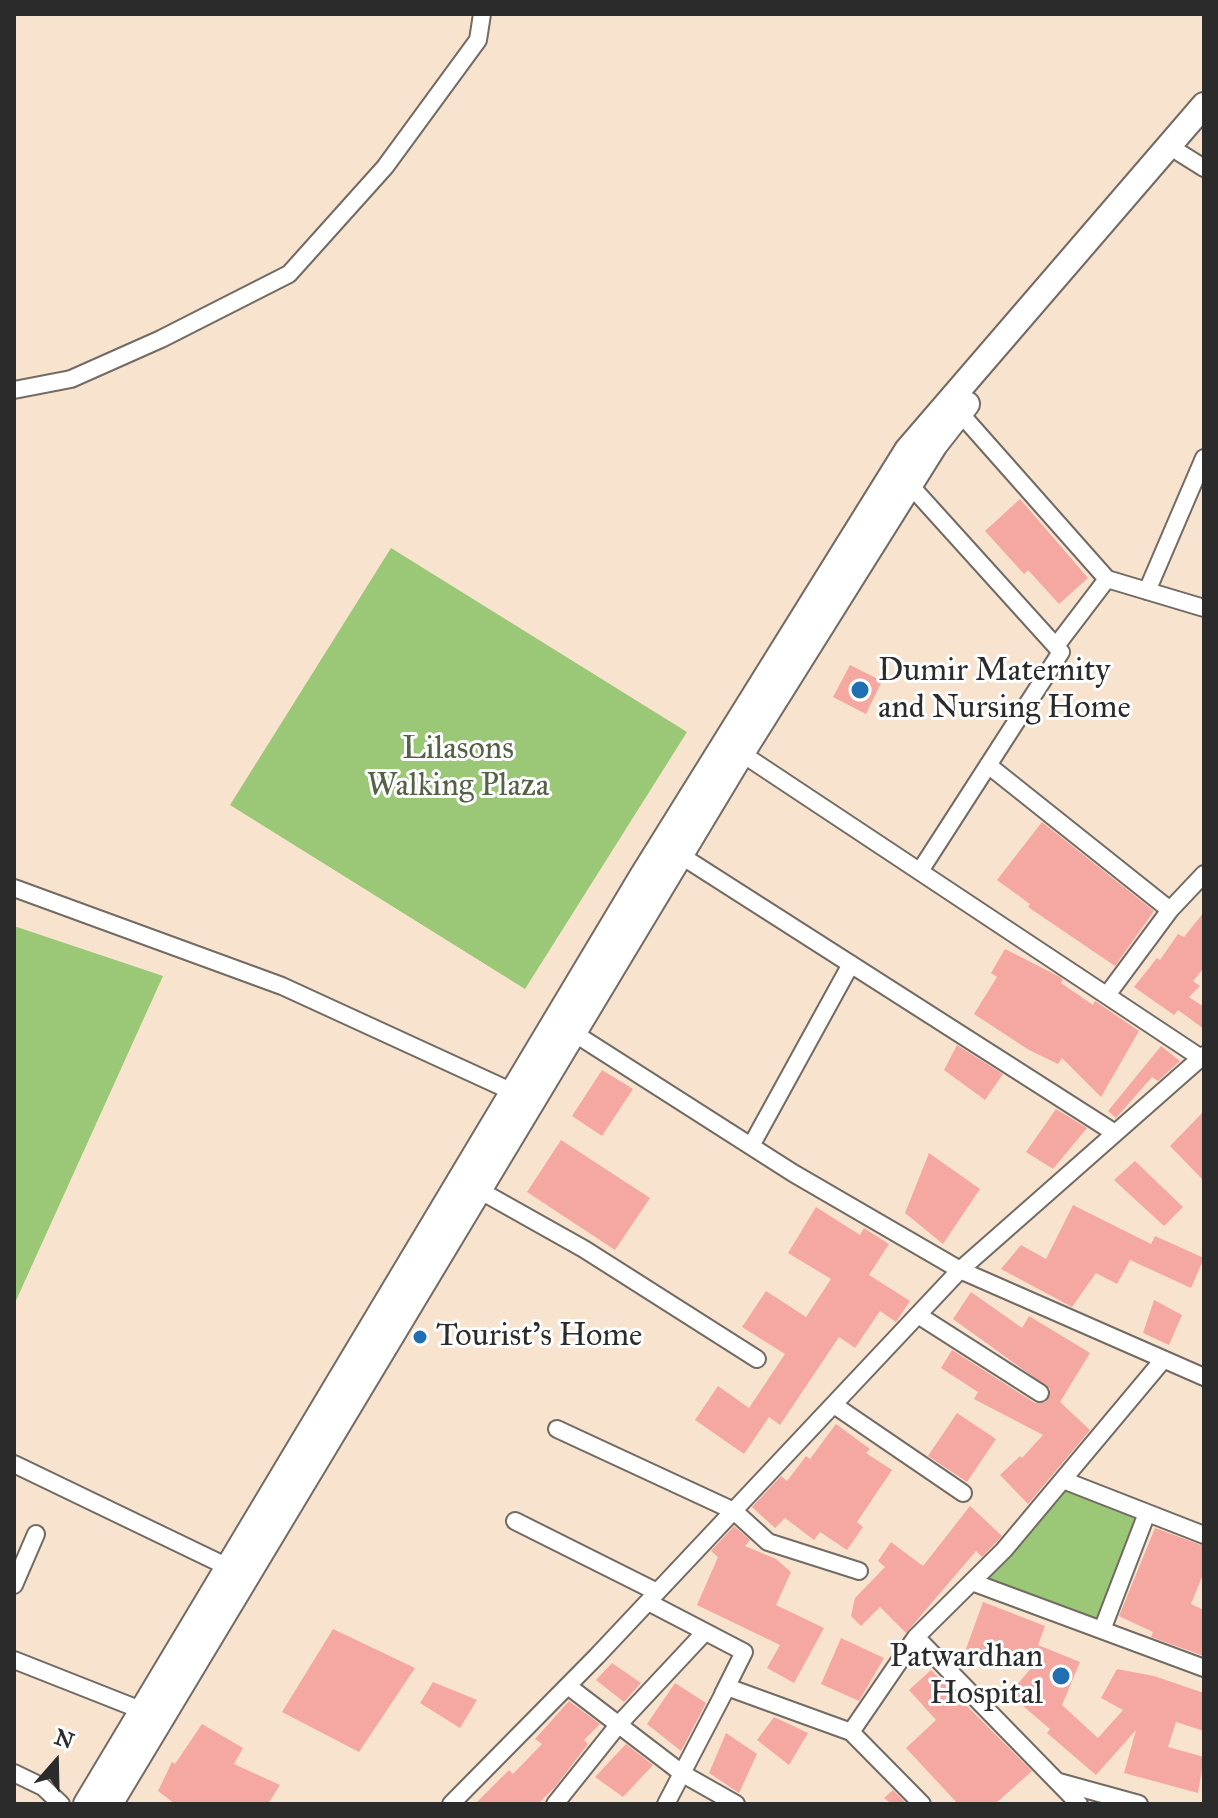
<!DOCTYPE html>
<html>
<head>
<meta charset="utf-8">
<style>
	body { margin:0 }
	#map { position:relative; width:1218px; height:1818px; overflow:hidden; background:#f7e3ce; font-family:"IM FELL Great Primer",serif }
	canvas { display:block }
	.frame { position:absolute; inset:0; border:16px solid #2b2b2b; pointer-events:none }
	.north { position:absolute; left:16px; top:1722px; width:80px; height:80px; -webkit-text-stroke:6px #fff; paint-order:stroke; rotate:20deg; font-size:22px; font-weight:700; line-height:32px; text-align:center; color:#2b2b2b }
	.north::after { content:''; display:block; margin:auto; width:28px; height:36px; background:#2b2b2b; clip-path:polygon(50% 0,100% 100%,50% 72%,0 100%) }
</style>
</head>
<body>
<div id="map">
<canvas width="1218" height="1818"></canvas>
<div class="frame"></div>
<div class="north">N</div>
</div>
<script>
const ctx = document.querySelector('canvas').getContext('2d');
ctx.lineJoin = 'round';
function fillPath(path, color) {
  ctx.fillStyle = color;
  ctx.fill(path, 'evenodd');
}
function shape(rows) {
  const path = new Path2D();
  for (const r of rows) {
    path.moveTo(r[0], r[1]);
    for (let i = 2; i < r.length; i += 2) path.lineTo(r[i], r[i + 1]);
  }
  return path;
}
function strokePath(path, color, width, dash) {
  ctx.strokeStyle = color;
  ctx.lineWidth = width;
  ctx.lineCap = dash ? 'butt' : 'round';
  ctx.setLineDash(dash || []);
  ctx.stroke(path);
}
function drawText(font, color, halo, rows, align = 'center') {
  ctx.font = font + ' "IM FELL Great Primer",serif';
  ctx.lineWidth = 6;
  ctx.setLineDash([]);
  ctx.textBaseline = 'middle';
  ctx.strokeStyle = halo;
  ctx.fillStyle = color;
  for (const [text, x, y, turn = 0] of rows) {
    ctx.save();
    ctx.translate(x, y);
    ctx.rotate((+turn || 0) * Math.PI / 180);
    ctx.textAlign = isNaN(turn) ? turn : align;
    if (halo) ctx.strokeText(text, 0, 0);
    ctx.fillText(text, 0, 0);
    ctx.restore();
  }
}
fillPath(shape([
	[391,548,687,732,525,989,230,805],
	[14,926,163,976,14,1305],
	[1065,1488,1137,1515,1098,1623,987,1578]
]), '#9ac876');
fillPath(shape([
	[1020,499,1088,578,1059,604,1028,570,1024,574,985,531],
	[850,665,882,681,866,714,833,697],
	[1042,822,1154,911,1115,966,1028,907,1030,904,997,880],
	[1204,912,1204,968,1193,981,1200,986,1189,997,1204,1007,1204,1029,1178,1010,1174,1015,1134,987,1157,958,1160,960,1178,934,1184,937],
	[1005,949,1060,977,1063,980,1061,983,1093,1005,1095,1001,1139,1031,1101,1097,1062,1058,1058,1064,1029,1050,974,1014,997,977,991,973],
	[957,1045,1003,1074,985,1100,944,1070],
	[1161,1046,1180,1061,1158,1081,1152,1077,1116,1118,1108,1111],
	[602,1070,633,1089,602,1136,572,1116],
	[1056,1109,1087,1128,1053,1169,1026,1152],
	[1204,1111,1204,1181,1170,1146],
	[561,1140,650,1198,615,1250,527,1192],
	[929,1153,980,1189,943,1244,905,1213],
	[1135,1161,1183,1207,1164,1226,1114,1180],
	[1073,1205,1151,1244,1155,1236,1204,1258,1191,1288,1130,1260,1117,1284,1096,1273,1072,1307,1001,1269,1021,1245,1046,1259],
	[816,1207,860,1235,864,1228,889,1244,869,1275,910,1301,896,1322,880,1311,855,1348,839,1337,780,1425,769,1417,744,1454,695,1420,718,1386,749,1408,785,1354,742,1327,766,1291,806,1317,831,1279,788,1253],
	[971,1292,1022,1328,1029,1316,1090,1353,1060,1402,1090,1430,1028,1504,1000,1475,1020,1456,1022,1458,1043,1435,974,1399,978,1392,941,1368,952,1350,1035,1403,1046,1402,1050,1389,953,1319],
	[1154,1300,1182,1315,1169,1345,1143,1333],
	[957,1413,996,1439,967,1482,928,1456],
	[836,1424,870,1449,866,1453,892,1470,857,1522,863,1527,847,1550,820,1532,814,1540,785,1518,775,1528,752,1507,781,1476,787,1481,806,1456,810,1459],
	[970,1506,1002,1536,982,1557,976,1551,906,1633,880,1607,861,1626,851,1616,855,1598,885,1567,878,1561,891,1542,923,1566],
	[734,1526,750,1540,745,1546,776,1559,791,1572,776,1605,824,1628,794,1683,767,1668,780,1645,697,1605,718,1557,711,1551],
	[1155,1528,1204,1546,1204,1572,1191,1604,1204,1610,1204,1656,1151,1637,1153,1632,1119,1616],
	[983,1602,1045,1626,1038,1645,1080,1662,1062,1705,1098,1738,1123,1710,1101,1698,1117,1669,1154,1676,1204,1693,1204,1731,1176,1722,1168,1747,1204,1757,1198,1793,1124,1773,1136,1730,1096,1775,1047,1733,1050,1729,1009,1694,1033,1666,997,1654,995,1660,966,1649],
	[333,1629,415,1668,359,1752,282,1712],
	[841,1638,884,1658,859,1701,821,1684],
	[612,1663,641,1683,624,1702,596,1680],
	[931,1670,1032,1771,995,1804,958,1804,906,1748,936,1720,909,1690],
	[433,1682,477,1700,460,1728,420,1703],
	[675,1683,706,1703,681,1751,647,1724],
	[569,1701,600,1724,584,1740,588,1744,555,1787,538,1804,475,1804,509,1770,513,1774,542,1744,535,1739],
	[774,1717,808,1733,789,1765,757,1740],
	[202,1724,243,1748,234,1764,280,1785,268,1804,175,1804,158,1791,172,1762,175,1764],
	[726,1733,757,1754,739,1793,709,1773],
	[626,1744,653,1765,623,1797,595,1777],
	[893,1790,907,1804,892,1804,884,1798]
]), '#f5a8a2');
const minor = shape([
	[1180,153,1204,168],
	[14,390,71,379,161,339,289,274,385,167,478,40,482,14],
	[960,413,1107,579,1204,608],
	[910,485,1061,652,920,871],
	[1147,591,1204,458],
	[1056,646,1107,579],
	[735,749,1204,1060],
	[988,765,1170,910],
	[680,855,1115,1133],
	[14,888,282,986,513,1092],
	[1107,995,1170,910,1204,874],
	[566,1028,793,1173,960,1270,1204,1377],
	[751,1146,851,964],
	[479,1190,584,1249,757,1359],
	[918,1315,1040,1393],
	[834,1405,963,1493],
	[557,1429,734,1511,768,1542,859,1571],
	[14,1464,230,1568],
	[1063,1480,1204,1535],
	[515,1521,657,1592],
	[972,1582,1204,1668],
	[14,1585,36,1534],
	[648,1602,744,1652,723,1694],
	[1102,1630,1147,1513],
	[916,1637,1079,1804],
	[14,1660,151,1714],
	[568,1686,683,1774,736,1804],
	[851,1732,916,1637,1004,1550,1163,1360],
	[14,1773,43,1787,61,1804],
	[1059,1782,1139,1804],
	[451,1804,597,1656,960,1270,1204,1055],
	[555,1804,619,1724,705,1632],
	[666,1804,727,1687,851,1732,922,1804]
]);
const primary = shape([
	[86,1804,642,876,907,450,1204,105],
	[110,1804,742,753,935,445,967,404]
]);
strokePath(minor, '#726b64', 20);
strokePath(primary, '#726b64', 28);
strokePath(minor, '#fff', 16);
strokePath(primary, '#fff', 24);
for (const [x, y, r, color] of [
	[860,690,10,"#1f6fb2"],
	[420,1337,8,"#1f6fb2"],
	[1061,1676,10,"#1f6fb2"]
]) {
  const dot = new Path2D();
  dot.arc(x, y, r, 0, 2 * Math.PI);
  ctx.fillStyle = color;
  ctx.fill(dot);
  strokePath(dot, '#fff', 3);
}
drawText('32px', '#2b2b2b', '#fff', [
	["Dumir Maternity",878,672],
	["and Nursing Home",878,709],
	["Tourist's Home",436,1337],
	["Patwardhan",1043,1658,"right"],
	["Hospital",1043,1695,"right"]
], 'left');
drawText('32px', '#526245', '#fff', [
	["Lilasons",458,750],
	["Walking Plaza",458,787]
]);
</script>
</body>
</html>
